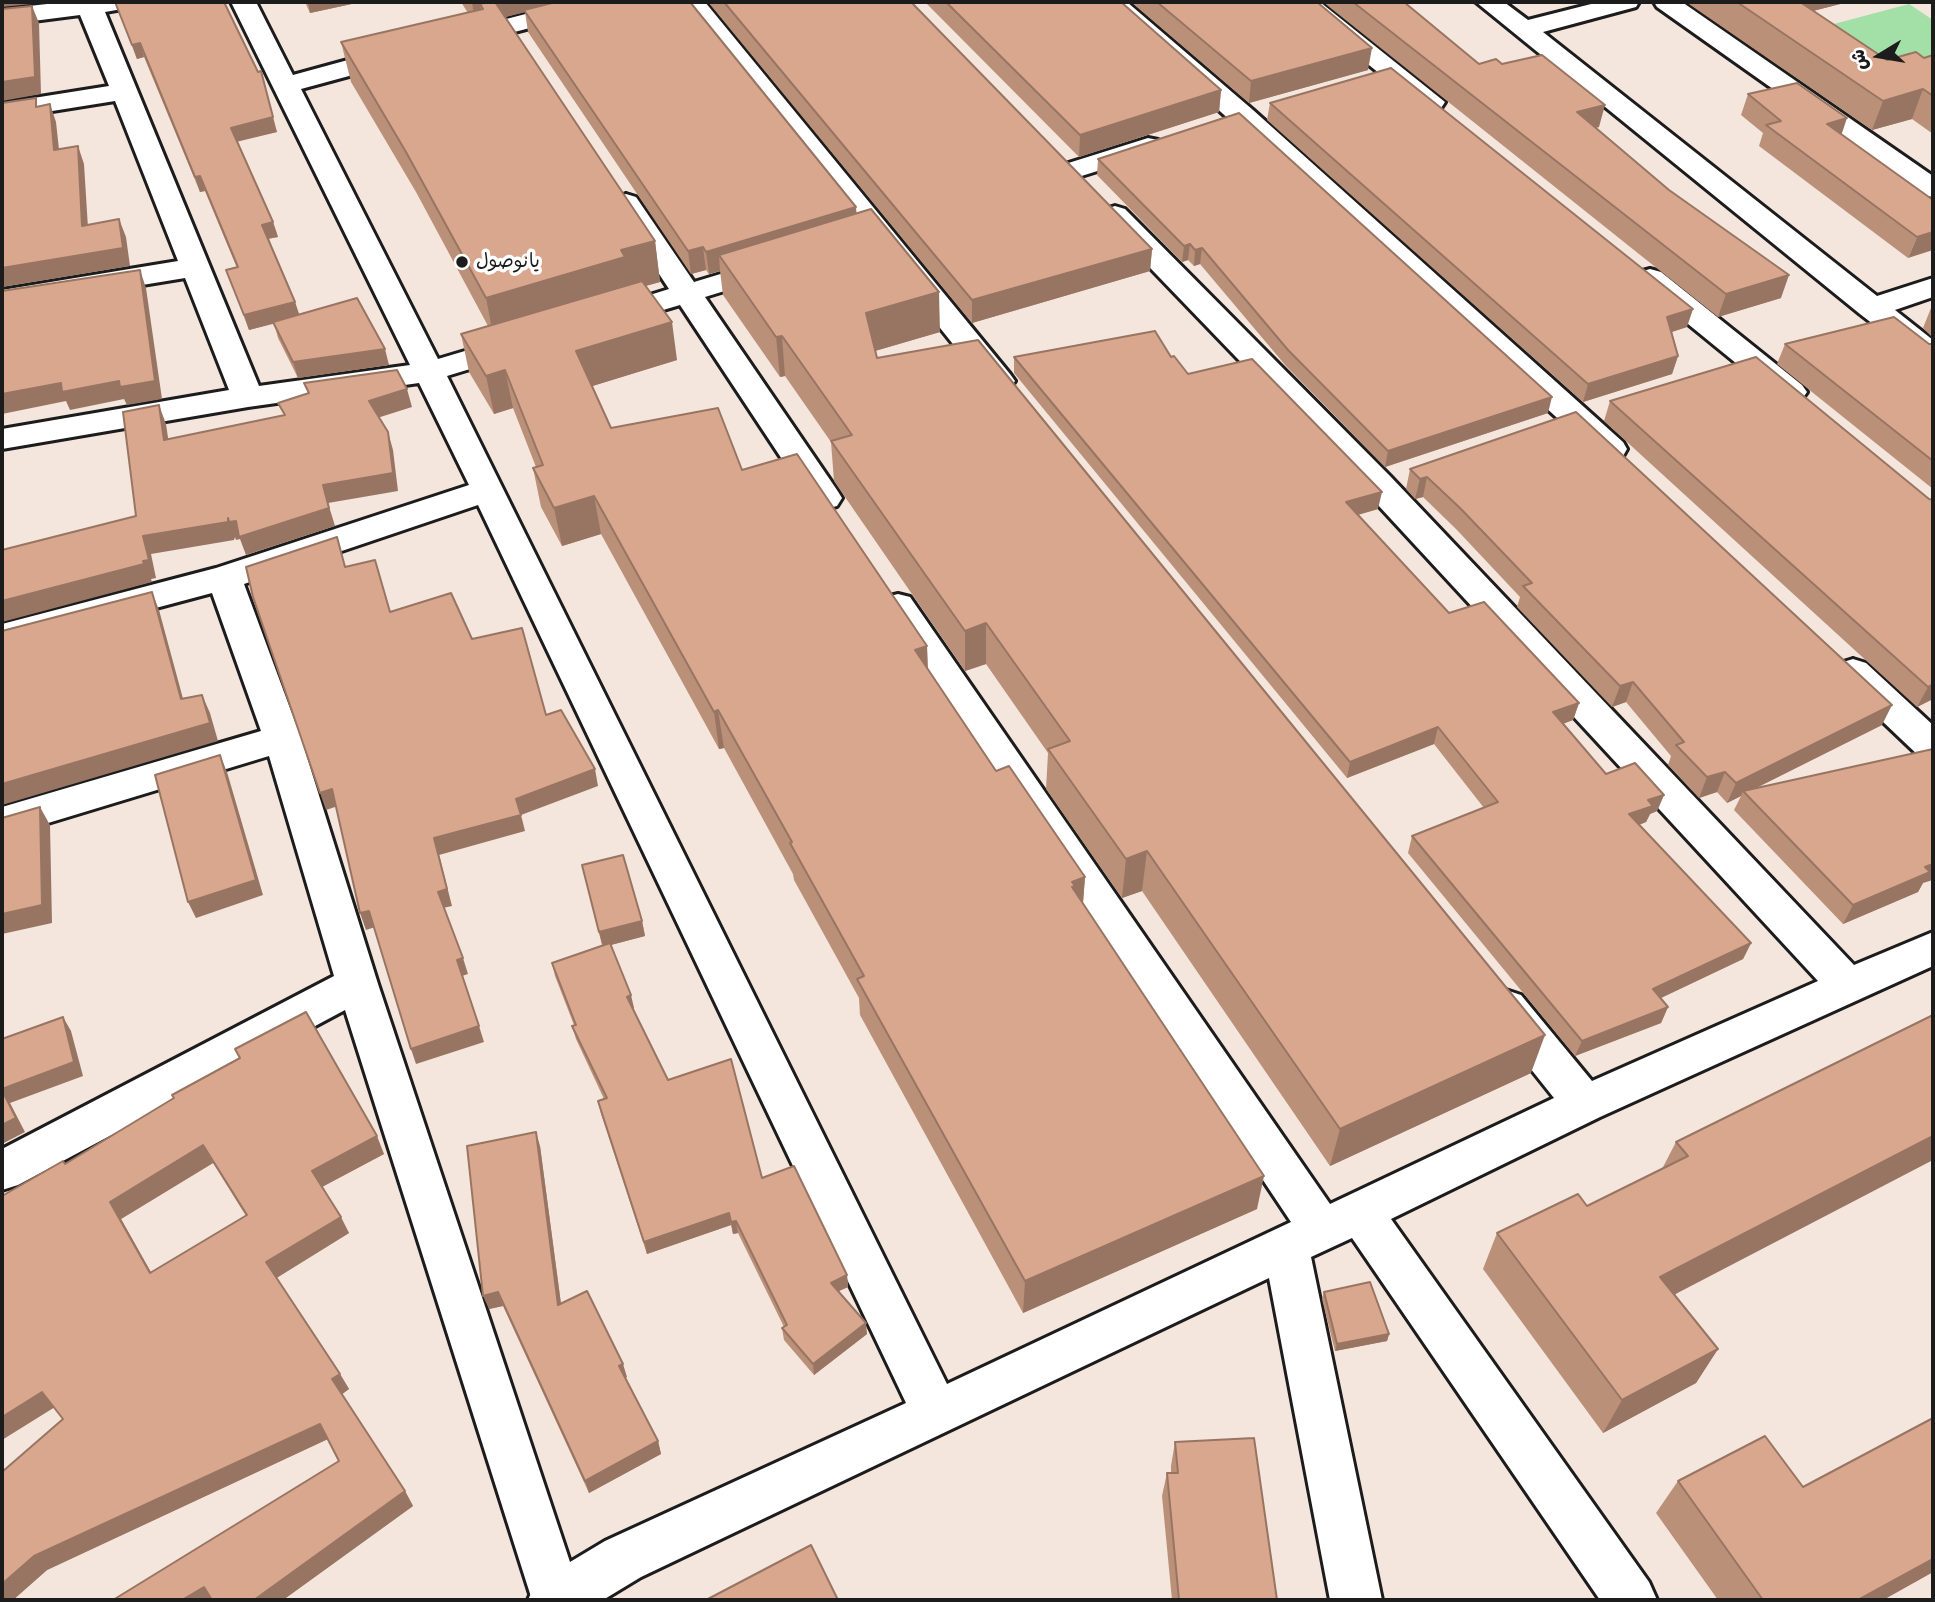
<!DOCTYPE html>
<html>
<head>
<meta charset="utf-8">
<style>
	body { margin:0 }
	#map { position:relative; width:1935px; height:1602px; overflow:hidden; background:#f4e5dd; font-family:Delius,"Playpen Sans Arabic",sans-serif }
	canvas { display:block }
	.frame { position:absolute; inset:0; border:4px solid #1c1c1c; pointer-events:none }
	.north { position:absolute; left:1844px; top:21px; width:70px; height:70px; -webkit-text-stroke:5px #fff; paint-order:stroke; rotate:259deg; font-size:19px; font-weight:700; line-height:28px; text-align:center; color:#1c1c1c }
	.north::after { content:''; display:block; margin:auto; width:24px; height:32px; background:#1c1c1c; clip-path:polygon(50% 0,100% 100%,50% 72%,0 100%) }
</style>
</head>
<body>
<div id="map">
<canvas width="1935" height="1602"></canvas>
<div class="frame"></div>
<div class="north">ش</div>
</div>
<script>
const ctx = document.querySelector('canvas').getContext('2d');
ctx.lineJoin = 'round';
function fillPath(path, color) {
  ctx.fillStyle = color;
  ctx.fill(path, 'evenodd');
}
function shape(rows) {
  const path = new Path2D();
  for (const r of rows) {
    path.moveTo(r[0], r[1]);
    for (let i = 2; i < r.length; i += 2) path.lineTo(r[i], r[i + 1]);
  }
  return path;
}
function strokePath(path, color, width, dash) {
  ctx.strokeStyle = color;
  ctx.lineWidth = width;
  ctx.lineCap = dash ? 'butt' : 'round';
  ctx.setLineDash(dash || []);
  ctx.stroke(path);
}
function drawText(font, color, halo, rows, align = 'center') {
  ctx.font = font + ' Delius,"Playpen Sans Arabic",sans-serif';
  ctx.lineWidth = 7;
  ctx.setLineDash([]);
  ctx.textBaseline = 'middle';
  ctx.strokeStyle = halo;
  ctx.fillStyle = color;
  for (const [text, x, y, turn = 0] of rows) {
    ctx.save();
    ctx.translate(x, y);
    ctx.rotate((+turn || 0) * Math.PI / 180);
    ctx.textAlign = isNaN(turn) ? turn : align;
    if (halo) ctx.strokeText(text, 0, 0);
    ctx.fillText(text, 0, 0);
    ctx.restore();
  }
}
fillPath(shape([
	[1909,4,1933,20,1933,66,1888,79,1815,29]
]), '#a2e0a8');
const minor = shape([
	[65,2,138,2,134,7,105,12,259,386,410,365,231,2,256,2,293,75,399,46,408,48,412,54,408,60,301,89,438,359,515,336,526,338,530,345,526,352,447,376,947,1384,1291,1222,886,615,880,606,886,597,898,594,910,597,1330,1204,1554,1098,1491,1019,1485,1007,1491,995,1506,990,1521,995,1592,1081,1818,981,1366,492,1105,221,1101,215,1105,209,1115,206,1125,209,1390,476,1854,965,1933,932,1933,966,1600,1117,1391,1219,1649,1582,1657,1600,1600,1600,1352,1238,1311,1257,1382,1600,1330,1600,1269,1278,641,1577,603,1600,532,1600,345,1010,18,1185,2,1190,2,1149,334,976,269,756,2,837,2,807,261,731,212,593,2,649,2,624,216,568,469,485,419,383,248,407,2,449,2,429,229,390,185,278,2,308,2,290,178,261,115,101,2,119,2,103,109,86,80,15,2,25,2,9,65,2],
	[478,505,906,1403,605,1541,570,1562,378,984,301,738,244,584,478,505],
	[572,2,614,2,610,7,461,46,452,43,448,38,452,33,572,2],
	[680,2,705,2,1010,374,1015,381,1010,388,999,391,988,388,680,2],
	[1100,2,1127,2,1253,110,1623,442,1627,449,1623,456,1611,459,1599,456,1100,2],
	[1293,2,1320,2,1445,102,1441,108,1432,110,1423,108,1296,7,1293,2],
	[1476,2,1504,2,1528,20,1599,2,1639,2,1636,7,1543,32,1877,296,1933,278,1933,297,1895,310,1933,340,1933,364,1922,362,1860,314,1476,2],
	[1654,2,1682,2,1933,176,1933,197,1923,195,1657,7,1654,2],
	[1148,138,1158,140,1162,146,1158,152,1072,179,1062,177,1058,171,1062,165,1148,138],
	[626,194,636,197,694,282,770,259,780,262,785,268,780,274,705,297,837,490,842,498,837,506,825,509,813,506,680,305,606,327,595,324,591,318,595,312,669,289,612,203,616,197,626,194],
	[1650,269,1661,272,1802,385,1807,392,1802,399,1791,402,1780,399,1639,284,1635,278,1639,272,1650,269],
	[1853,659,1866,663,1933,725,1933,761,1920,757,1840,681,1835,672,1840,663,1853,659]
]);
const tertiary = shape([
	[557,1574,575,1582,583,1600,528,1600,536,1582,557,1574]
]);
strokePath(minor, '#1c1c1c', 6);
strokePath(tertiary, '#1c1c1c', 6);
fillPath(minor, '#fff');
fillPath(tertiary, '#fff');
fillPath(shape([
	[115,2,228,9,277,132,237,141,273,222,278,237,268,239,295,302,299,314,389,365,298,378,278,338,274,323,249,330,226,270,237,268,205,191,200,192,144,57,137,59],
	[305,2,361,2,310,13],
	[461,2,690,2,857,214,940,332,875,351,877,358,1531,1073,1330,1166,1142,891,1122,898,1046,789,1048,753,986,664,965,671,834,481,831,442,785,376,780,377,723,295,720,271,709,274,706,270,691,274,528,32,525,12,505,17,655,241,660,282,646,286,677,360,592,386,611,428,742,470,927,646,928,669,996,771,1085,877,1083,904,1257,1209,1023,1313,860,1015,859,998,794,880,793,874,724,748,719,749,601,534,562,546,541,507,533,468,536,467,513,408,494,414,469,372,461,334,488,326,416,192,351,82,341,42,468,13],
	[708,2,911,2,1152,249,1150,271,972,323],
	[925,2,1121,2,1221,90,1219,112,1079,157],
	[1131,2,1317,2,1368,70,1249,103],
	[1323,2,1404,2,1479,64,1502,64,1599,127,1595,128,1781,298,1718,317],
	[1686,2,1848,2,1813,11,1887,60,1924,58,1933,55,1933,134,1912,119,1872,130],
	[1748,94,1842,135,1933,200,1908,258,1759,146,1763,133,1741,115],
	[1270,103,1687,327,1672,332,1678,356,1672,374,1583,402,1267,120],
	[1098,159,1548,413,1385,467,1286,366,1200,264,1194,266,1188,260,1182,262,1097,175],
	[1931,308,1933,308,1933,338,1923,328],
	[1785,344,1933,344,1933,489,1777,364],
	[1014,357,1171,357,1188,374,1378,509,1358,515,1449,613,1579,703,1573,720,1563,724,1606,774,1664,795,1657,811,1650,814,1646,822,1639,825,1751,943,1743,959,1661,998,1668,1007,1661,1023,1575,1056,1408,853,1412,836,1484,808,1434,744,1347,778,1014,373],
	[1610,401,1929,499,1933,699,1917,707,1604,421],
	[1576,412,1882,725,1758,787,1923,883,1918,892,1843,924,1734,810,1741,796,1727,803,1717,792,1699,798,1668,765,1671,756,1626,702,1612,707,1517,607,1520,597,1456,529,1423,497,1415,499,1406,489,1410,469],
	[582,865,642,921,645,936,611,945,634,1008,633,1009,668,1080,762,1178,847,1275,848,1287,839,1291,867,1334,814,1375,784,1340,782,1328,784,1327,738,1233,733,1234,731,1225,647,1254,601,1114,598,1101,604,1099,576,1039,572,1026,574,1025,555,976,552,963,602,945],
	[1933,1015,1675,1295,1718,1349,1696,1383,1603,1433,1483,1269,1497,1233,1587,1206,1662,1169,1676,1142],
	[174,1098,384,1154,322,1187,349,1233,276,1278,340,1374,349,1389,342,1394,405,1491,413,1506,283,1600,113,1600,339,1461,328,1439,47,1570,13,1600,2,1600,63,1419,65,1164],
	[213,1163,246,1216,151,1272,121,1219],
	[540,1146,561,1304,627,1377,625,1378,658,1441,661,1454,589,1493,503,1306,489,1309],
	[1324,1292,1389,1334,1387,1341,1335,1351,1322,1299],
	[1175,1442,1277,1600,1172,1600,1162,1496,1167,1473,1171,1473,1171,1466],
	[1678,1481,1803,1487,1933,1572,1883,1600,1718,1600,1656,1513]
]), '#bb9079');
fillPath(shape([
	[2,2,51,2,2,7],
	[308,2,361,2,310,13],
	[477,2,564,2,486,22,483,9,480,4,483,23,476,25,472,3],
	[1787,2,1848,2,1805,13],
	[32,6,39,23,41,94,2,101,2,82],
	[140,43,144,57,137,59,132,45],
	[1372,48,1368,70,1249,103,1251,81],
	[261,71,277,132,236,142,231,128],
	[1923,89,1912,119,1872,130,1883,101],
	[1221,90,1219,112,1079,157,1080,135],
	[50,104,56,122,61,168,54,150],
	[1605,105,1599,127,1571,134,1577,112],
	[1847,118,1840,139,1827,124],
	[78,146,84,164,89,244,82,226],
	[200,176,205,191,200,192,195,177],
	[856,207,858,230,719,255,720,271,709,274,706,252],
	[119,219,126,237,130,266,2,287,2,268],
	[273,222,278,237,266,239,262,225],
	[1933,232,1933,250,1908,258,1917,237],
	[655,241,660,282,630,290,494,339,486,298,621,250],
	[1190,244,1188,260,1182,262,1184,246],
	[703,247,706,270,691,274,688,251],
	[1202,248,1200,264,1194,266,1195,250],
	[1152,249,1150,271,972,323,972,300],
	[140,270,146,288,162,399,127,405,124,399,70,410,66,401,2,414,2,394],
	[1789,275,1781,298,1718,317,1726,294],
	[939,292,940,332,868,353,866,313],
	[295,302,300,317,249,330,244,315],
	[1693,309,1687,327,1662,335,1667,317],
	[672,322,677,360,583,389,576,351],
	[782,336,785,376,780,377,776,337],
	[385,349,389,365,298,378,293,362],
	[1678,356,1672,374,1583,402,1588,384],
	[505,370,513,408,494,414,486,376],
	[407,389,412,407,374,419,369,401],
	[1552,397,1548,413,1385,467,1388,451],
	[159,405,166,424,171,458,164,440],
	[388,432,393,450,398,491,328,503,335,526,246,555,240,539,236,540,235,537,234,540,151,554,156,578,151,579,152,582,2,622,2,601,143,561,143,536,228,518,323,485],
	[1427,477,1423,497,1415,499,1420,479],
	[1382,492,1378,509,1343,519,1346,502],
	[594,496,601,534,562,546,554,508],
	[152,592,159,610,188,717,181,699],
	[986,623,986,664,965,671,965,631],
	[927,646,928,684,915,650],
	[1633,682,1626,702,1612,707,1620,686],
	[1933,684,1933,699,1917,707,1928,687],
	[202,695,210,713,218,741,2,805,2,784],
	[1579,703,1573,720,1548,729,1553,712],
	[1892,705,1882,725,1746,793,1743,791,1741,796,1727,803,1736,783],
	[718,710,724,748,719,749,714,712],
	[1438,727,1434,744,1347,778,1350,762],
	[220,755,227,772,263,895,196,918,188,902],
	[595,769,598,786,521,815,525,831,439,855,452,906,443,908,438,892,434,838,516,799],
	[1725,772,1717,792,1699,798,1707,777],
	[332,789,338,806,326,810,320,793],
	[1664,795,1657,811,1650,814,1646,822,1623,831,1629,814,1648,800],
	[40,807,50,825,52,923,2,934,2,914],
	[1147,851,1142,891,1122,898,1126,859],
	[1933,864,1933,880,1923,883,1918,892,1843,924,1853,905,1925,867],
	[1085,877,1082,914,1073,917,1072,882],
	[369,911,375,927,366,930,360,913],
	[642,921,645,936,603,947,599,932],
	[1751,943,1743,959,1646,1005,1653,989],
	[463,958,468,974,462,976,457,960],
	[631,995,634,1008,630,1010,627,997],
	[1668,1007,1661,1023,1575,1056,1582,1041],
	[63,1017,71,1031,83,1076,10,1103,25,1132,2,1144,2,1089],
	[479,1026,484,1042,416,1064,411,1049],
	[1545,1035,1531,1073,1330,1166,1340,1129],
	[536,1132,540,1146,563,1319,558,1305],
	[377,1136,384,1154,320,1188,312,1171],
	[1933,1136,1933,1160,1641,1312,1660,1277],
	[203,1145,213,1163,121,1219,160,1289,150,1273,110,1202],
	[1264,1176,1257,1209,1023,1313,1025,1281],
	[729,1213,731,1225,647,1254,644,1242],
	[341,1217,349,1233,275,1279,266,1262],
	[736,1221,738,1233,733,1234,731,1222],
	[847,1275,848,1287,832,1294,831,1283],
	[498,1292,503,1306,489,1309,483,1296],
	[866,1323,867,1334,814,1375,813,1364],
	[1389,1334,1387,1341,1335,1351,1337,1344],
	[1718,1349,1696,1383,1603,1433,1622,1400],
	[623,1364,627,1377,623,1379,619,1366],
	[340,1374,349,1389,341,1395,332,1379],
	[42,1392,55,1407,2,1440,2,1417],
	[320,1424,328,1439,47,1570,13,1600,2,1600,2,1584,34,1556],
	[658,1441,661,1454,589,1493,585,1481],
	[405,1491,413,1506,283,1600,254,1600],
	[1933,1559,1933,1572,1883,1600,1858,1600],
	[204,1587,215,1600,182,1600]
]), '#987563');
const building = shape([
	[115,2,224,2,258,72,261,71,273,117,231,128,273,222,262,225,295,302,244,315,226,270,238,267,200,176,195,177,140,43,132,45,115,2],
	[488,2,495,2,655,241,621,250,625,257,486,298,406,152,341,42,483,9,480,4,488,2],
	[556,2,690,2,856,207,706,252,703,247,688,251,524,10,556,2],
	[724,2,911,2,1152,249,972,300,724,2],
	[946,2,1121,2,1221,90,1080,135,946,2],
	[1157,2,1317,2,1372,48,1251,81,1157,2],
	[1353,2,1404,2,1479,64,1496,59,1502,64,1542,55,1605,105,1577,112,1669,190,1789,275,1726,294,1353,2],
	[1737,2,1800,2,1887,60,1916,52,1924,58,1933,55,1933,96,1923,89,1883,101,1737,2],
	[32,6,35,77,2,82,2,9,32,6],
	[1391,68,1693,309,1667,317,1678,356,1588,384,1270,103,1391,68],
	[1797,83,1847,118,1827,124,1933,200,1933,232,1917,237,1766,125,1781,121,1748,94,1797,83],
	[36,98,36,107,50,104,54,150,78,146,82,226,119,219,123,248,2,268,2,103,36,98],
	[1239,113,1552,397,1388,451,1288,350,1202,248,1195,250,1190,244,1184,246,1098,159,1239,113],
	[871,209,939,292,866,313,877,358,978,340,1545,1035,1340,1129,1147,851,1126,859,1048,749,1070,741,986,623,965,631,831,441,852,435,782,336,776,337,719,255,871,209],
	[140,270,155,381,120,387,119,381,62,392,61,383,2,394,2,291,140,270],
	[642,281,672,322,576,351,611,428,718,408,742,470,797,454,927,646,915,650,996,771,1009,766,1085,877,1072,882,1075,886,1072,887,1264,1176,1025,1281,857,979,864,976,790,843,792,842,718,710,714,712,594,496,554,508,533,468,543,465,505,370,486,376,461,334,642,281],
	[357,298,385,349,293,362,273,322,357,298],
	[1894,317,1929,344,1933,344,1933,461,1785,344,1894,317],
	[1155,331,1171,357,1174,356,1188,374,1252,359,1382,492,1346,502,1449,613,1484,602,1579,703,1553,712,1606,774,1635,763,1664,795,1648,800,1653,806,1629,814,1751,943,1653,989,1668,1007,1582,1041,1412,836,1498,802,1438,727,1350,762,1014,357,1155,331],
	[1756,357,1929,499,1933,500,1933,684,1928,687,1610,401,1756,357],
	[397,370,407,389,369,401,388,432,393,473,323,485,329,508,239,537,236,521,229,522,228,518,228,522,143,536,149,560,143,561,144,564,2,601,2,550,136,516,123,412,159,405,164,440,285,415,278,403,309,393,304,383,397,370],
	[1576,412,1892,705,1736,783,1725,772,1707,777,1676,745,1684,742,1633,682,1620,686,1523,586,1532,583,1460,508,1427,477,1420,479,1410,469,1576,412],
	[337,537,345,567,375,560,390,612,451,593,472,639,522,628,546,715,561,710,595,769,516,799,521,815,434,838,447,889,438,892,463,958,457,960,479,1026,411,1049,369,911,360,913,332,789,320,793,253,597,246,567,337,537],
	[152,592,181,699,202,695,210,723,2,784,2,631,152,592],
	[1933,749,1933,864,1925,867,1930,872,1853,905,1743,791,1933,749],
	[220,755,256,880,188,902,155,775,220,755],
	[40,807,42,905,2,914,2,818,40,807],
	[623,855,642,921,599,932,582,865,623,855],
	[610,943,631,995,627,997,668,1080,731,1059,762,1178,794,1166,847,1275,831,1283,866,1323,813,1364,782,1328,787,1325,736,1221,731,1222,729,1213,644,1242,598,1101,607,1098,572,1026,576,1025,552,963,610,943],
	[306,1012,377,1136,312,1171,341,1217,266,1262,340,1374,332,1379,405,1491,254,1600,212,1600,204,1587,182,1600,113,1600,339,1461,320,1424,34,1556,2,1584,2,1472,63,1419,42,1392,2,1417,2,1196,63,1161,65,1164,174,1098,172,1095,240,1058,235,1049,306,1012],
	[203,1145,247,1215,150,1273,110,1202,203,1145],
	[1933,1015,1933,1136,1660,1277,1718,1349,1622,1400,1497,1233,1578,1194,1587,1206,1688,1156,1676,1142,1933,1015],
	[63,1017,74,1062,2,1089,2,1039,63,1017],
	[2,1090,16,1118,2,1125,2,1090],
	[536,1132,558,1305,587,1291,623,1364,619,1366,658,1441,585,1481,498,1292,483,1296,467,1146,536,1132],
	[1370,1282,1389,1334,1337,1344,1324,1292,1370,1282],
	[1933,1418,1933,1559,1858,1600,1763,1600,1678,1481,1765,1436,1803,1487,1933,1418],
	[1254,1438,1277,1600,1179,1600,1167,1473,1178,1473,1175,1442,1254,1438],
	[811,1545,838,1600,706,1600,811,1545]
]);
fillPath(building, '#d9a78d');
strokePath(building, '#987563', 2);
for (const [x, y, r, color] of [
	[462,262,7,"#1c1c1c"]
]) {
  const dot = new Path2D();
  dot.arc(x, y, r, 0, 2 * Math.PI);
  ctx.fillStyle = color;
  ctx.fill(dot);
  strokePath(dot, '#fff', 2.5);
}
drawText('19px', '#1c1c1c', '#fff', [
	["يانوصول",476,262]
], 'left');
</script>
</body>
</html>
